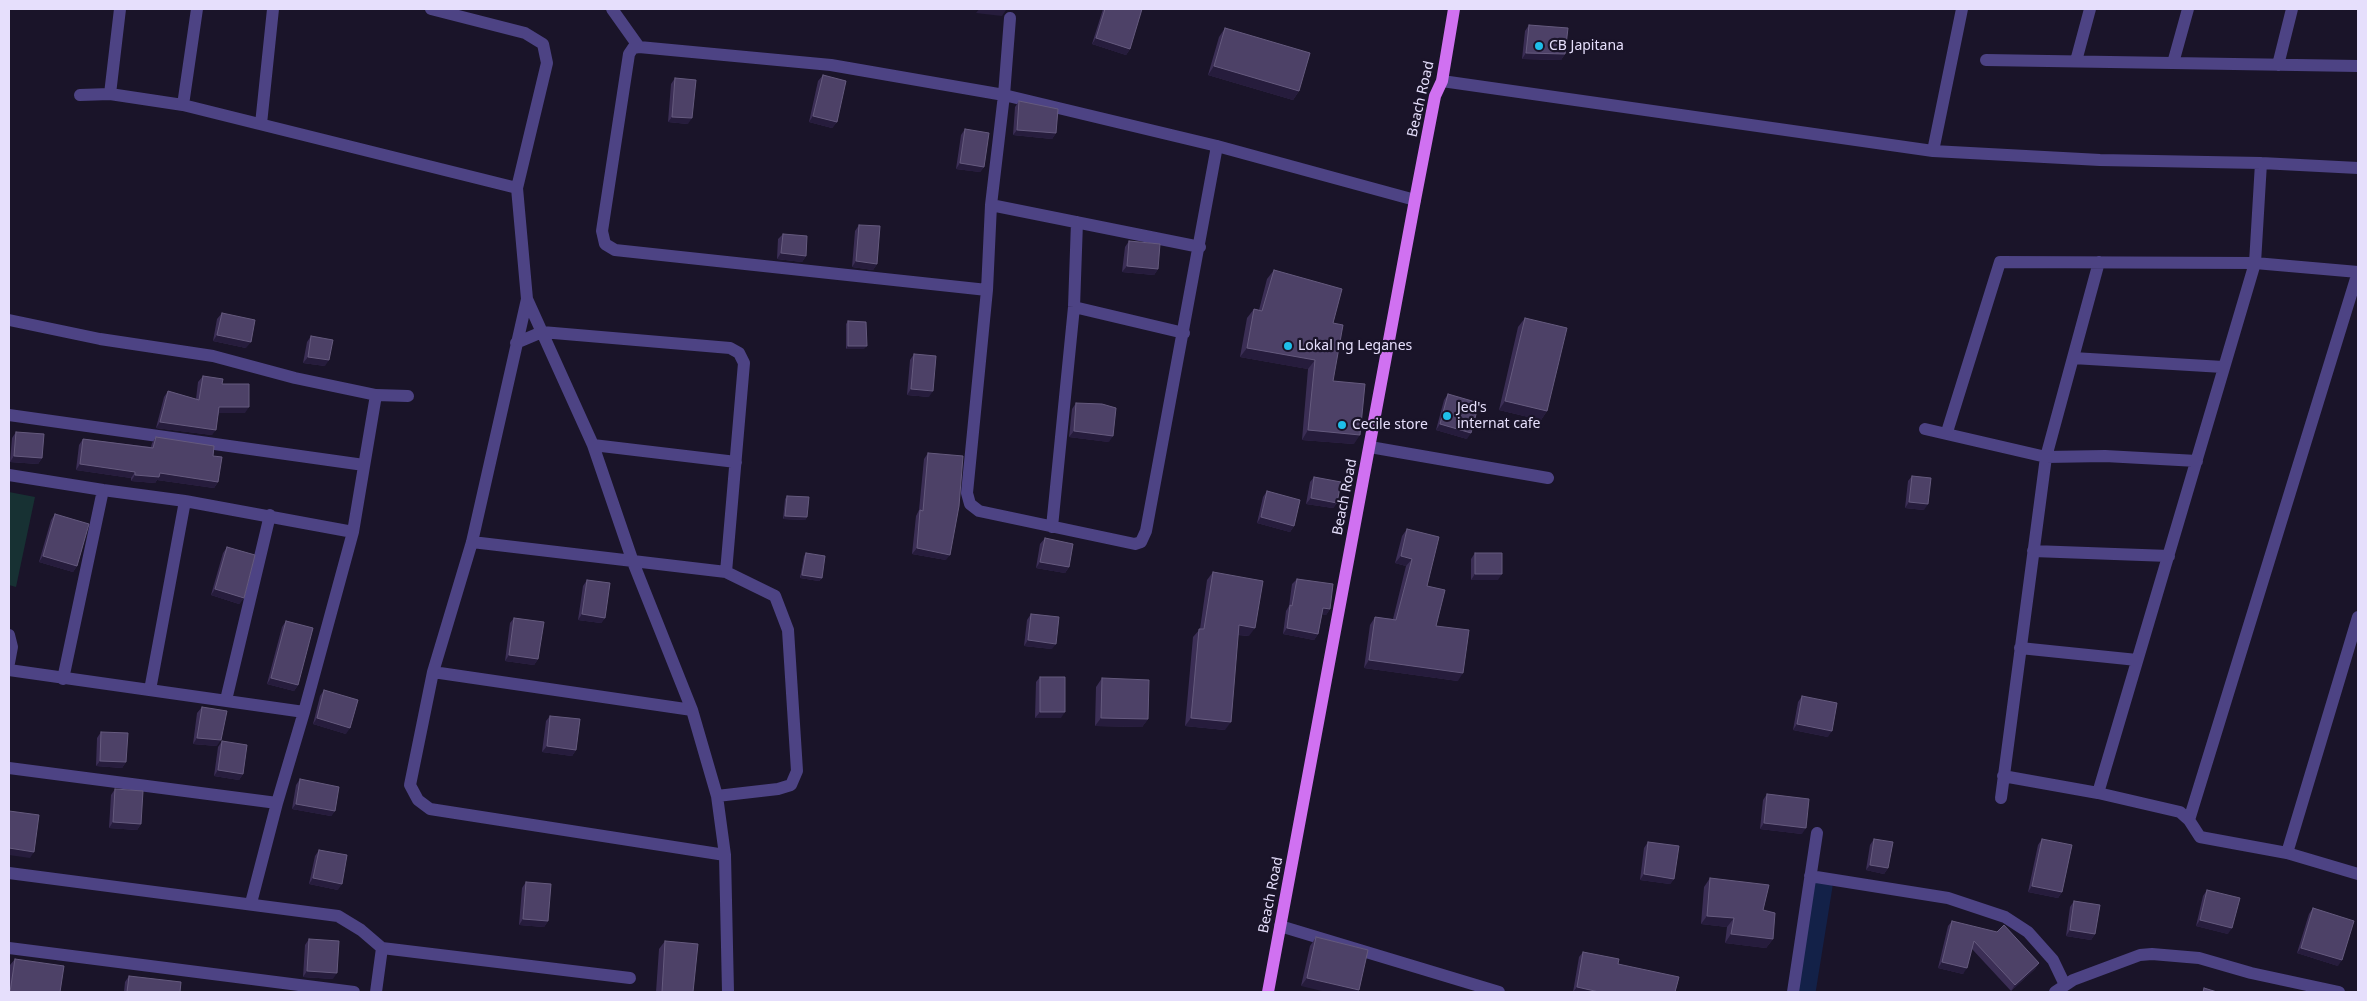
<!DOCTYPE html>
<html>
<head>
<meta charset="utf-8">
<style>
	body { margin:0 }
	#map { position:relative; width:2367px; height:1001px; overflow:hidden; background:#1a1429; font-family:"Noto Sans",sans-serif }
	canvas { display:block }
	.frame { position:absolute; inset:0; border:10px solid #e6dffc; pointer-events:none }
</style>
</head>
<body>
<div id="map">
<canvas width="2367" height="1001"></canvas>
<div class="frame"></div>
</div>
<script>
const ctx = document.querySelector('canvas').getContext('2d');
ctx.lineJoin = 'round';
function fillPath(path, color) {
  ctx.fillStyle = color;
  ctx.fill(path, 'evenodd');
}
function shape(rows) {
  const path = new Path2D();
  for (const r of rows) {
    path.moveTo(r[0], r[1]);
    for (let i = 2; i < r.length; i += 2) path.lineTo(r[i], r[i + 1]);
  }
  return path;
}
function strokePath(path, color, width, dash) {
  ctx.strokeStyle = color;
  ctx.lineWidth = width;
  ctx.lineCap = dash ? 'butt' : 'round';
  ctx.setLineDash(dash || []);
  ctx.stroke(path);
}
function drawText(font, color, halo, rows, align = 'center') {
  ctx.font = font + ' "Noto Sans",sans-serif';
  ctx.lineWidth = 4.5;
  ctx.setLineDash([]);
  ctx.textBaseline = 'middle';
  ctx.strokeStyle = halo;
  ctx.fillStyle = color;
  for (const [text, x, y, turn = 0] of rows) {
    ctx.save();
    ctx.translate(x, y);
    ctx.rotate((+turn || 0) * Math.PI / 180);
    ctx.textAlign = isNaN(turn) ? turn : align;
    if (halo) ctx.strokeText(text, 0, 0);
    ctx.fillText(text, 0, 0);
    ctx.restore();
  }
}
fillPath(shape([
	[9,492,35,497,16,587,9,585]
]), '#173133');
strokePath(shape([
	[1805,992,1822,886]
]), '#132148', 21);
strokePath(shape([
	[431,9,525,33,543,44,547,63,517,188],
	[612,9,639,47],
	[1010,18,1004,95,991,205,987,290,967,493,970,504,979,511,1135,544,1141,542,1146,531,1217,146],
	[1986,60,2358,66],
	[2076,61,2090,9],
	[2173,63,2188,9],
	[2278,65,2292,9],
	[1442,81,1933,151,2100,160,2261,163,2358,168],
	[110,94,120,9],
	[80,95,110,94,183,105,517,188,527,299,593,445,633,562,692,710,717,796,725,855,728,992],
	[183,105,197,9],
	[261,124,273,9],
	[1933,151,1962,9],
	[991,205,1200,247],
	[987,290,615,250,605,244,602,231,629,54,633,48,639,47,831,65,1004,95,1217,146,1415,200],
	[527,299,472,542,433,672,410,785,418,800,430,809,725,855],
	[1074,307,1184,333],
	[9,320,100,339,213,356,295,378,376,395,353,532,304,712,277,803,251,903],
	[516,343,542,332,730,348,739,353,744,363,726,572,775,596,788,630,797,771,791,785,778,789,717,796],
	[2073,358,2223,367],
	[376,395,408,396],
	[9,415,364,465],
	[1925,429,2046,457,2105,456,2197,461],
	[1947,432,2000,262,2255,263,2358,272],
	[593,445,736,462],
	[1370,447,1548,478],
	[9,475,103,490,185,501,353,532],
	[1052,527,1074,307,1077,222],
	[472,542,726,572],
	[2033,551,2169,556],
	[9,635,12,647,9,663],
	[2020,648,2137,660],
	[9,670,304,712],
	[433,672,692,710],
	[63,679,103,490],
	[150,690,185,501],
	[226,700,270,515],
	[9,768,277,803],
	[2003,776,2098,793,2180,812,2189,820,2200,837,2287,853,2358,874],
	[2098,793,2255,263,2261,163],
	[2001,798,2046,457,2099,262],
	[2189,820,2358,272],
	[2287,853,2358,617],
	[9,873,338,916,361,930,382,948,630,978],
	[1810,876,1948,898,2005,917,2028,932,2053,960,2065,985],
	[1280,926,1499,992],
	[9,948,354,992],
	[376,992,382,948],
	[1793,992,1817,833],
	[2055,992,2073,980,2140,955,2152,954,2199,958,2251,973,2339,992]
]), '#4d4384', 12);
strokePath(shape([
	[1268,992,1415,200,1435,96,1442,81,1454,9]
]), '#d071f1', 12);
fillPath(shape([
	[1103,9,1140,9,1130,49,1126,55,1092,44],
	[1529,25,1565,54,1561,60,1522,59,1525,31],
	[1225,28,1299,91,1293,100,1208,75,1219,37],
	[823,75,837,122,832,128,809,122,818,81],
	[675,78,688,124,668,122,671,84],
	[1019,101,1056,133,1052,139,1013,135,1015,107],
	[965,129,984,167,980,172,956,169,961,135],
	[859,225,877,264,873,270,852,267,855,231],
	[783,234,806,256,802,262,777,259,778,239],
	[1129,241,1158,269,1154,275,1122,272,1125,247],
	[1274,270,1333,323,1333,381,1354,444,1302,440,1308,369,1240,357,1247,318,1254,309,1259,310,1267,279],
	[222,313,246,348,213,341,217,319],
	[1525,318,1547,411,1541,420,1499,410,1518,327],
	[848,321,864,349,846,349,846,324],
	[311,336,325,366,303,363,307,342],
	[914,354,929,397,907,395,910,360],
	[203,376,222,384,245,413,219,413,212,435,156,428,164,397,168,391,196,399,198,382],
	[1448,394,1467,439,1436,430,1444,400],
	[1076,403,1109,442,1069,437,1072,409],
	[16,432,42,458,38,464,10,462,12,438],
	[156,437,213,456,218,482,214,488,157,480,155,483,131,481,131,478,76,470,79,445,83,439,151,447,152,443],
	[928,453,946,560,912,554,916,516,919,510,924,459],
	[1912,476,1924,510,1905,508,1908,481],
	[1314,477,1337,503,1333,508,1306,504,1310,482],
	[1267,491,1294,526,1290,532,1257,523,1263,497],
	[787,496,807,517,805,520,783,519,785,499],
	[55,514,77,566,73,572,39,562,51,520],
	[1407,529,1427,586,1436,626,1458,681,1364,668,1370,625,1375,617,1393,619,1406,566,1395,563,1402,536],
	[1045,538,1069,567,1065,573,1036,568,1040,544],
	[227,547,244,598,239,604,211,595,223,553],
	[806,553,822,578,819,581,800,578,804,556],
	[1475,553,1498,580,1471,580,1471,559],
	[1213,572,1249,636,1238,635,1225,730,1185,726,1193,637,1200,629,1207,580],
	[1297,579,1330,609,1326,615,1322,614,1318,634,1314,640,1283,634,1286,611,1289,606,1292,584],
	[587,580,605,618,601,623,578,620,583,586],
	[1031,614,1052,649,1024,646,1027,620],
	[514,618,538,659,534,665,505,661,510,623],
	[286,621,298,685,294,691,267,684,282,627],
	[1040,677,1061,718,1035,718,1036,682],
	[1102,678,1148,719,1142,727,1095,726,1096,687],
	[324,690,346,734,313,724,320,696],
	[1802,696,1828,737,1793,730,1798,702],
	[202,707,217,746,193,744,197,713],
	[550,716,576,750,572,756,542,752,546,721],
	[101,732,126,762,122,768,96,766,97,738],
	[222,741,243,774,239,780,214,776,218,747],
	[300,779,335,811,331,816,292,809,296,785],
	[115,789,141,824,137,830,109,828,111,795],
	[1767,794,1802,834,1760,829,1763,800],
	[1874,839,1888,868,1884,874,1866,870,1870,845],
	[2042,839,2062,892,2058,898,2028,892,2038,845],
	[1648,842,1674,879,1670,884,1640,880,1644,848],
	[319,850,338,890,309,884,315,856],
	[1710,878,1773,939,1766,948,1725,943,1727,927,1701,924,1704,887],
	[526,882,548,921,544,927,519,925,522,888],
	[2207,890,2228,934,2196,926,2203,896],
	[2074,901,2095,934,2091,940,2066,936,2070,907],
	[2313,908,2338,966,2297,953,2309,914],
	[1952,921,2039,963,2035,969,2011,991,1972,949,1963,974,1938,968,1948,926],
	[1316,937,1368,950,1301,986,1310,946],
	[309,939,333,979,303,977,305,945],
	[665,941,693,992,656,992,659,949],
	[1583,952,1618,964,1675,992,1573,992,1579,957],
	[15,959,60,992,9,992,9,978,10,965],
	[129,976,180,992,124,992,125,982]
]), '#3b2e55');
fillPath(shape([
	[979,9,996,9,1006,10,1002,16,976,13],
	[1096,38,1130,49,1126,55,1092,44],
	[1526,53,1565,54,1561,60,1522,59],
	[1214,66,1299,91,1293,100,1208,75],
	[813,116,837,122,832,128,809,122],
	[672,117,692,118,688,124,668,122],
	[1017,130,1056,133,1052,139,1013,135],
	[960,163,984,167,980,172,956,169],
	[781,253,806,256,802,262,777,259],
	[856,261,877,264,873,270,852,267],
	[1127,266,1158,269,1154,275,1122,272],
	[217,335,251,342,246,348,213,341],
	[848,346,867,346,864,349,846,349],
	[1247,348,1315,360,1308,369,1240,357],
	[308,357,329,360,325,366,303,363],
	[911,389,933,391,929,397,907,395],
	[1505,401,1547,411,1541,420,1499,410],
	[219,407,249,407,245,413,215,413],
	[160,422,216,430,212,435,156,428],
	[1440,424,1471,433,1467,439,1436,430],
	[1308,430,1360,435,1354,444,1302,440],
	[1074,431,1113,436,1109,442,1069,437],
	[14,456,42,458,38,464,10,462],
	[80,464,135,472,131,478,76,470],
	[160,473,218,482,214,488,157,480,155,483,131,481,135,475],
	[1311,498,1337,503,1333,508,1306,504],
	[1909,502,1928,504,1924,510,1905,508],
	[785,516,807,517,805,520,783,519],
	[1261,517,1294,526,1290,532,1257,523],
	[917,548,950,555,946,560,912,554],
	[43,556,77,566,73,572,39,562],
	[1401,556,1412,559,1406,566,1395,563],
	[1040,562,1069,567,1065,573,1036,568],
	[1475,574,1502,574,1498,580,1471,580],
	[802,575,822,578,819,581,800,578],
	[215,589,244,598,239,604,211,595],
	[1323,608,1330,609,1326,615,1319,614],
	[582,614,605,618,601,623,578,620],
	[1239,625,1255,628,1249,636,1233,634],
	[1287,628,1318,634,1314,640,1283,634],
	[1028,640,1056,644,1052,649,1024,646],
	[509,655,538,659,534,665,505,661],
	[1369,660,1463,673,1458,681,1364,668],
	[271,678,298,685,294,691,267,684],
	[1040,712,1065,712,1061,718,1035,718],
	[317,718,350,728,346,734,313,724],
	[1101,718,1148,719,1142,727,1095,726],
	[1191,718,1231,722,1225,730,1185,726],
	[1797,724,1832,731,1828,737,1793,730],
	[197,738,221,740,217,746,193,744],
	[547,746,576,750,572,756,542,752],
	[100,761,126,762,122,768,96,766],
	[218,770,243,774,239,780,214,776],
	[296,804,335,811,331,816,292,809],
	[113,822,141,824,137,830,109,828],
	[1764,823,1806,828,1802,834,1760,829],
	[9,848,34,852,30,858,9,855],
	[1870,865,1888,868,1884,874,1866,870],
	[1644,874,1674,879,1670,884,1640,880],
	[313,878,342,884,338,890,309,884],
	[2032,886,2062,892,2058,898,2028,892],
	[1707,916,1734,918,1727,927,1701,924],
	[523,919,548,921,544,927,519,925],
	[2200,920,2232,928,2228,934,2196,926],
	[2070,930,2095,934,2091,940,2066,936],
	[1731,934,1773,939,1766,948,1725,943],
	[2301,948,2342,960,2338,966,2297,953],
	[1942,962,1967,968,1963,974,1938,968],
	[2039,963,2035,969,2011,991,2015,985],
	[307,971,337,973,333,979,303,977],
	[1307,978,1359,990,1358,992,1326,992,1301,986],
	[1577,987,1599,992,1573,992]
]), '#261c3c');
const building = shape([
	[1105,9,1142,9,1130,49,1096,38,1105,9],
	[1529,25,1568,28,1565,54,1526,53,1529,25],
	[1225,28,1310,53,1299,91,1214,66,1225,28],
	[823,75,846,81,837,122,813,116,823,75],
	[675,78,696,80,692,118,672,117,675,78],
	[1019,101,1058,109,1056,133,1017,130,1019,101],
	[965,129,989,133,984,167,960,163,965,129],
	[859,225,880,226,877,264,856,261,859,225],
	[783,234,807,236,806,256,781,253,783,234],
	[1129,241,1160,244,1158,269,1127,266,1129,241],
	[1274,270,1342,289,1333,323,1343,325,1333,381,1365,384,1360,435,1308,430,1315,360,1247,348,1254,309,1262,311,1274,270],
	[222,313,255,320,251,342,217,335,222,313],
	[1525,318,1567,328,1547,411,1505,401,1525,318],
	[848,321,866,322,867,346,848,346,848,321],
	[311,336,333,340,329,360,308,357,311,336],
	[914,354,936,356,933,391,911,389,914,354],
	[203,376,223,379,222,384,249,384,249,407,219,407,216,430,160,422,168,391,199,400,203,376],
	[1448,394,1479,403,1471,433,1440,424,1448,394],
	[1076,403,1102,404,1116,408,1113,436,1074,431,1076,403],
	[16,432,44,434,42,458,14,456,16,432],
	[156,437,214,446,213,456,222,457,218,482,160,473,159,477,135,475,135,472,80,464,83,439,153,448,156,437],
	[928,453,963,456,959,506,950,555,917,548,920,510,923,511,928,453],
	[1912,476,1931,478,1928,504,1909,502,1912,476],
	[1314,477,1341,482,1337,503,1311,498,1314,477],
	[1267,491,1300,500,1294,526,1261,517,1267,491],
	[787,496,809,497,807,517,785,516,787,496],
	[55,514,89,524,77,566,43,556,55,514],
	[1407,529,1439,537,1427,586,1445,590,1436,626,1469,630,1463,673,1369,660,1375,617,1396,620,1412,559,1401,556,1407,529],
	[1045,538,1073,544,1069,567,1040,562,1045,538],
	[227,547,255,555,244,598,215,589,227,547],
	[806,553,825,556,822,578,802,575,806,553],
	[1475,553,1502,553,1502,574,1475,574,1475,553],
	[1213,572,1263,581,1255,628,1239,625,1231,722,1191,718,1199,629,1204,629,1213,572],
	[1297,579,1333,584,1330,609,1323,608,1318,634,1287,628,1290,605,1292,606,1297,579],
	[587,580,610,583,605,618,582,614,587,580],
	[1031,614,1059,617,1056,644,1028,640,1031,614],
	[514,618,544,622,538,659,509,655,514,618],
	[286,621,313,628,298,685,271,678,286,621],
	[1040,677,1065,677,1065,712,1040,712,1040,677],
	[1102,678,1149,680,1148,719,1101,718,1102,678],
	[324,690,358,700,350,728,317,718,324,690],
	[1802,696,1837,703,1832,731,1797,724,1802,696],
	[202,707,227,711,221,740,197,738,202,707],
	[550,716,580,719,576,750,547,746,550,716],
	[101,732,128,733,126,762,100,761,101,732],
	[222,741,247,745,243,774,218,770,222,741],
	[300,779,339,787,335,811,296,804,300,779],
	[115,789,143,791,141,824,113,822,115,789],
	[1767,794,1809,799,1806,828,1764,823,1767,794],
	[9,811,39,815,34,852,9,848,9,811],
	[1874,839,1893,842,1888,868,1870,865,1874,839],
	[2042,839,2072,845,2062,892,2032,886,2042,839],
	[1648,842,1679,846,1674,879,1644,874,1648,842],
	[319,850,347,855,342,884,313,878,319,850],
	[1710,878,1769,885,1763,910,1775,913,1773,939,1731,934,1734,918,1707,916,1710,878],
	[526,882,551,884,548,921,523,919,526,882],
	[2207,890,2240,898,2232,928,2200,920,2207,890],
	[2074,901,2100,905,2095,934,2070,930,2074,901],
	[2313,908,2354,921,2342,960,2301,948,2313,908],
	[1952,921,1997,932,2004,925,2039,963,2015,985,1974,941,1967,968,1942,962,1952,921],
	[1316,937,1368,950,1359,990,1307,978,1316,937],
	[309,939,339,941,337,973,307,971,309,939],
	[665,941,698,944,693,992,662,992,665,941],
	[1583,952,1619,959,1618,964,1679,977,1675,992,1599,992,1577,987,1583,952],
	[15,959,64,966,60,992,10,992,15,959],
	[129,976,181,982,180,992,127,992,129,976],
	[2204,988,2217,992,2203,992,2204,988]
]);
fillPath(building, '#4d4167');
strokePath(building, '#655a7e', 1);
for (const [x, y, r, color] of [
	[1539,46,5,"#1ebee9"],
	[1288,346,5,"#1ebee9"],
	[1447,416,5,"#1ebee9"],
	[1342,425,5,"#1ebee9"]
]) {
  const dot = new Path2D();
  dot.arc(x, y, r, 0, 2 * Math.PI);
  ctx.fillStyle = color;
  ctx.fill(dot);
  strokePath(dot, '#1a1429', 2);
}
drawText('14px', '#e6dffc', '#1a1429', [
	["CB Japitana",1549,46],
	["Lokal ng Leganes",1298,346],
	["Jed's",1457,408],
	["internat cafe",1457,424],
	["Cecile store",1352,425]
], 'left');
drawText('14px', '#e6dffc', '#1a1429', [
	["Beach Road",1421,99,-77],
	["Beach Road",1345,497,-79],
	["Beach Road",1271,895,-79]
]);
</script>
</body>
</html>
